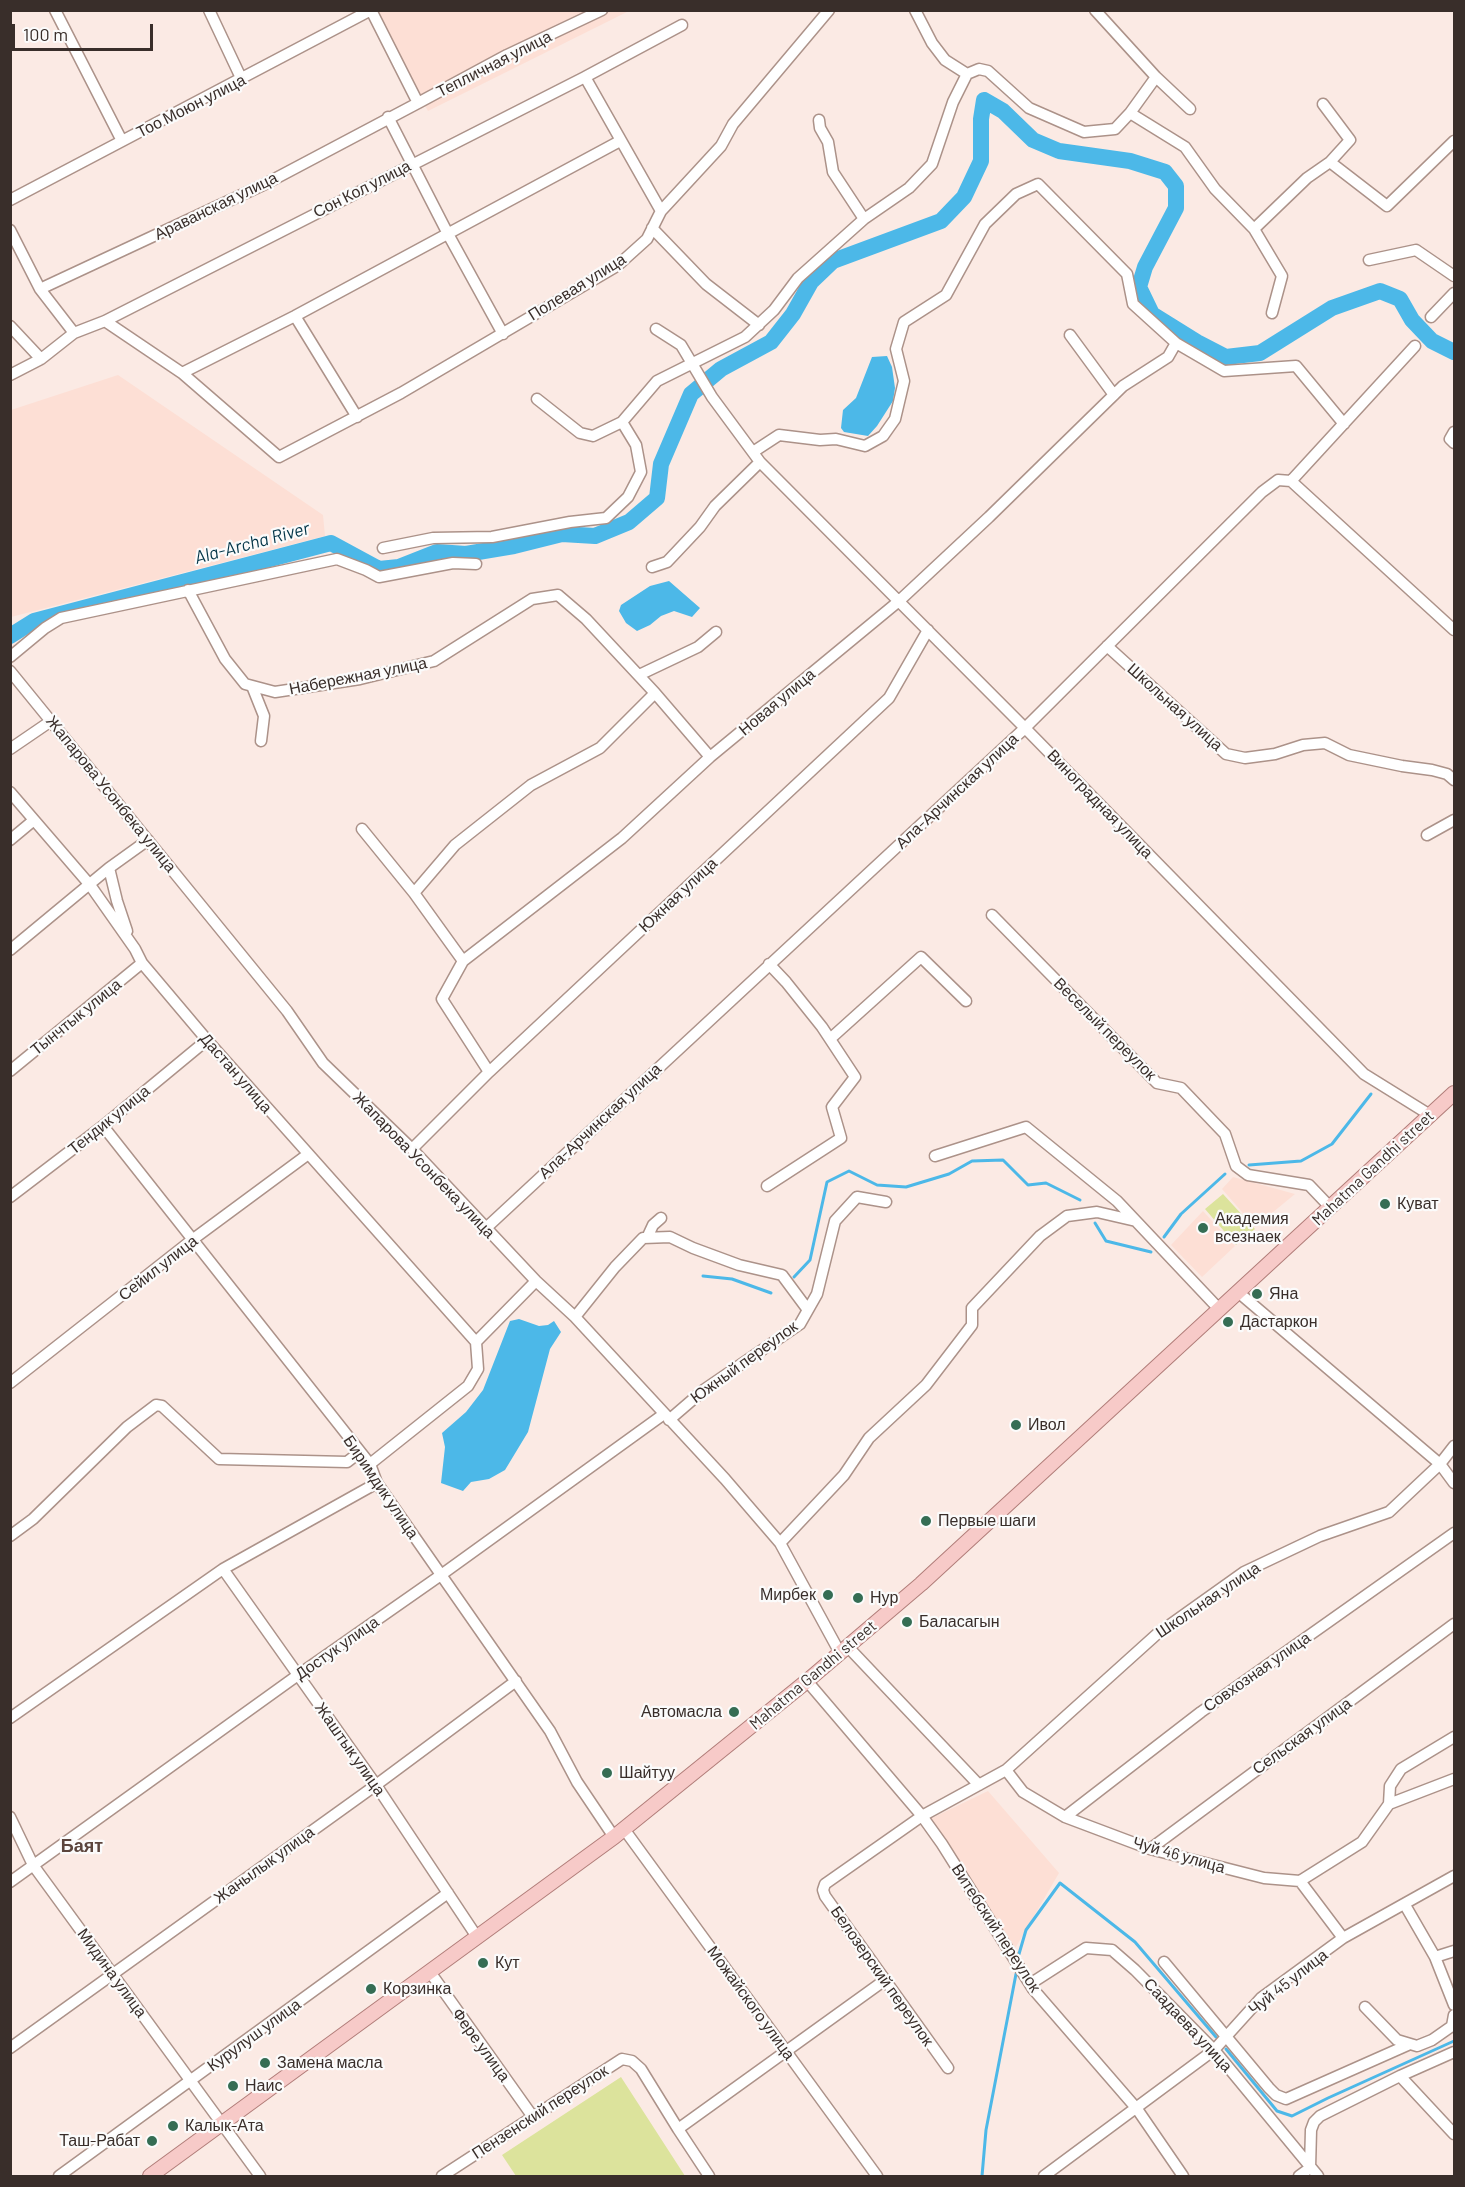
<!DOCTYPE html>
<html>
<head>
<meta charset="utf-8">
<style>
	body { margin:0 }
	#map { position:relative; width:1465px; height:2187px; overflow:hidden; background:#fbeae4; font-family:Barlow,sans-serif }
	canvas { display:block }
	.frame { position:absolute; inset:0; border:12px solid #392e2a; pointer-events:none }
	.scale { position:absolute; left:12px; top:24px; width:141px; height:27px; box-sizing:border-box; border:3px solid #392e2a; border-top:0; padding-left:8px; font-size:18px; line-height:21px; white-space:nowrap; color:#392e2a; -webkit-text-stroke:4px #fbfbfb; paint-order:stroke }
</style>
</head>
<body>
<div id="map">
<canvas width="1465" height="2187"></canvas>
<div class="frame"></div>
<div class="scale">100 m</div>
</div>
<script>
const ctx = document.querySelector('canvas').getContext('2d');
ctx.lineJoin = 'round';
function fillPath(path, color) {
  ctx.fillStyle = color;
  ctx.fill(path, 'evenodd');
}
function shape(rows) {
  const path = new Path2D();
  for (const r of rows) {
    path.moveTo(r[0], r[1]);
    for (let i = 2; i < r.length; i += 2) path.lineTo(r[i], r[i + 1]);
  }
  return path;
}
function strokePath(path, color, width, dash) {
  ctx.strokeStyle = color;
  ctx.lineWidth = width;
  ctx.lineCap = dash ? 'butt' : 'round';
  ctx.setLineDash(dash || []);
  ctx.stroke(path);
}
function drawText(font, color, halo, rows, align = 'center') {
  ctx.font = font + ' Barlow,sans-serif';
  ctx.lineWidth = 4.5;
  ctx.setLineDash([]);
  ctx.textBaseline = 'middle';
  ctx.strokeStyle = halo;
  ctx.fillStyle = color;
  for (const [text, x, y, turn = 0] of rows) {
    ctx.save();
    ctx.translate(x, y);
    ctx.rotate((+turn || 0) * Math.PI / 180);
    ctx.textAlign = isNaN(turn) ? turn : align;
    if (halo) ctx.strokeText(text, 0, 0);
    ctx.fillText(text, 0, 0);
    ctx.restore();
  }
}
fillPath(shape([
	[371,11,629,11,428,111],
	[118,375,323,515,325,536,11,617,11,410],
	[1233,1177,1295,1194,1255,1227,1222,1189],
	[1203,1211,1235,1246,1202,1277,1171,1245],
	[988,1791,1059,1873,1013,1952,928,1820]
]), '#fddfd5');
fillPath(shape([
	[1223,1194,1255,1229,1236,1245,1205,1209],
	[621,2077,685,2176,516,2176,502,2155]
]), '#dce39c');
fillPath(shape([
	[887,356,892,367,895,388,893,401,877,426,868,436,844,432,841,428,843,410,856,398,872,357],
	[669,581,700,608,692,617,674,611,661,616,650,625,637,631,626,623,619,611,621,605,650,586],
	[519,1319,539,1326,548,1325,554,1321,561,1332,550,1349,528,1432,505,1470,489,1479,471,1482,463,1491,441,1483,445,1447,442,1433,466,1412,483,1390,510,1321]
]), '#4cb8e8');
strokePath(shape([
	[1249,1165,1301,1161,1332,1144,1371,1094],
	[1095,1223,1106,1241,1151,1252],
	[1164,1237,1181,1214,1225,1174],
	[703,1276,732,1279,771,1293],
	[794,1277,810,1260,827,1182,849,1171,877,1185,906,1187,949,1174,972,1161,1003,1160,1028,1185,1046,1183,1080,1200],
	[1019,1954,1026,1930,1060,1883,1135,1942,1216,2037],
	[1226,2049,1277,2111,1292,2116,1328,2098,1454,2041],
	[982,2176,986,2130,1016,1974]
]), '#4cb8e8', 3);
strokePath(shape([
	[10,636,34,621,331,543,379,569,399,567,437,552,466,554,514,546,562,534,595,536,629,522,657,498,661,464,691,394,721,369,771,342,793,314,811,282,833,261,941,221,964,197,981,161,981,119,984,100,1003,111,1033,140,1059,151,1130,161,1165,172,1176,186,1176,208,1145,267,1139,287,1152,314,1197,342,1226,357,1260,353,1332,308,1380,291,1400,299,1412,320,1432,341,1454,352]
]), '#4cb8e8', 16);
const minor = shape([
	[55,10,122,141],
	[209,10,242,80],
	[915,10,932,43,945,60,967,74],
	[1095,10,1156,77,1190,109],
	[585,77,682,25],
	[418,103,507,55,602,10],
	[1323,104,1350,140,1330,162],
	[1130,113,1156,77],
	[388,117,448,234,503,334],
	[819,120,820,128,828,142,833,172,864,219],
	[10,200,371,10],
	[652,228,706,284,759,325],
	[1254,229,1307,178,1330,162,1387,206,1454,141],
	[10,230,40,289,74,333,41,359,10,375],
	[1369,260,1416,250,1454,276],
	[40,289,265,184,418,103,371,10],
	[295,316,357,417],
	[1431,317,1454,293],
	[105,321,182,373,279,457,401,393,617,266,647,239,661,211,721,146,733,124,829,10],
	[10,326,41,359],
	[656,329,681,345,712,397,760,462,1025,728,1364,1074,1430,1115],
	[74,333,105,321,585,77,661,211],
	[1070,335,1114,395],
	[182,373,295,316,620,141],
	[537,399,580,433,593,436,622,422,657,381,745,337,774,310,798,278,864,219,909,188,932,164,953,102,967,74,979,69,988,71,1029,108,1084,132,1115,129,1130,113,1185,147,1215,189,1254,229,1282,276,1272,313],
	[1454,432,1450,439,1454,443],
	[753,452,779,435,820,440,836,439,865,446,883,436,895,419,904,381,896,349,904,322,946,295,985,224,1016,194,1038,184,1127,274,1133,304,1176,343,1224,371,1296,366,1344,424],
	[1291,481,1454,630],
	[383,548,433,538,492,537,570,522,606,518,628,497,641,472,636,445,622,422],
	[652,567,667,562,700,527,715,506,760,462],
	[188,590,225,659,245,684,275,692,360,679,434,661,532,599,558,595,586,619,655,693,710,757],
	[1107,646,1226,754,1245,758,1275,754,1303,745,1325,743,1349,755,1402,766,1432,770,1447,774,1454,780],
	[10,657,45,628,61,618,337,559,366,570,379,577,453,563,476,564],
	[10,671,287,1011,323,1063,412,1149,536,1281,575,1317,725,1479,780,1543,840,1653],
	[639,675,698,647,716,632],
	[252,686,264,716,261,741],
	[10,749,51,721],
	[10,792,90,885,135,949,142,963,207,1040,476,1342],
	[362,829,414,893],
	[1427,835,1454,820],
	[10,840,34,820],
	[109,868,117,901,127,931],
	[992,915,1157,1083,1181,1088,1225,1134,1236,1166,1248,1175,1309,1185,1330,1207],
	[10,950,109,868,148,840],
	[463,961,414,893,455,845,531,785,600,748,655,693],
	[830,1039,921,957,966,1001],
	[10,1071,142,963],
	[489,1072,442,999,463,961,622,838,710,757,899,601,989,517,1123,386,1168,357,1176,343],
	[103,1126,370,1464,377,1483,550,1731,577,1782,614,1837],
	[412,1149,489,1072,889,698,928,630],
	[935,1156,1026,1127,1117,1201,1219,1309],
	[767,1186,841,1138,832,1107,855,1077,822,1027,786,982,769,964],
	[10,1197,103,1126,207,1040],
	[486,1228,1025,728,1262,492,1278,480,1291,481,1415,346],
	[647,1238,653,1225,661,1218],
	[1238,1292,1440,1464,1454,1483],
	[575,1317,615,1267,643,1238,670,1237,693,1248,739,1265,782,1275,808,1310],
	[10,1383,192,1240,307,1155],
	[669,1420,705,1389,800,1324,817,1294,835,1221,857,1197,886,1202],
	[370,1464,468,1386,478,1369,476,1342,536,1281],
	[10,1536,33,1519,127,1427,156,1405,162,1406,219,1459,347,1462,360,1452],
	[780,1543,844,1475,869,1438,926,1385,972,1325,972,1308,1040,1236,1067,1216,1097,1212,1136,1221],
	[223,1569,376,1785,477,1937],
	[848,1647,979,1785],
	[807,1681,922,1816,942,1844,1033,1989,1137,2109,1183,2176],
	[10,1718,223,1569,377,1483],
	[1006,1770,1023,1792,1065,1817,1150,1849,1264,1878,1300,1881,1343,1938],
	[1389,1804,1454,1779],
	[10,1817,33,1865,260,2176],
	[1065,1817,1201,1712,1454,1533],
	[624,1829,877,2176],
	[1150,1849,1454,1624],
	[1300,1881,1362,1842,1389,1804,1390,1786,1401,1769,1454,1737],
	[10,1882,298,1675,441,1575,664,1414],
	[1405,1905,1435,1957,1454,2005],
	[1435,1957,1454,1951],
	[1164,1962,1269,2088,1276,2095,1286,2099,1410,2044],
	[430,1972,533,2117],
	[1030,1984,1086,1948,1112,1950,1135,1970,1214,2050,1318,2176],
	[1365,2007,1397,2040,1417,2046,1432,2040,1452,2026,1454,2015],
	[10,2048,376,1785,516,1681],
	[948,2068,825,1896,823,1890,825,1884,922,1816,1006,1770,1157,1634,1244,1572,1320,1536,1389,1512,1440,1464,1454,1446],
	[1400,2076,1454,2134],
	[678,2129,709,2176],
	[59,2176,448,1893],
	[442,2176,622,2059,632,2061,641,2069,678,2129,885,1980],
	[1044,2176,1214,2050,1261,1998,1343,1938,1454,1876],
	[1299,2176,1310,2168,1311,2130,1314,2122,1320,2116,1400,2076,1454,2052]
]);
const major = shape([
	[150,2176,614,1837,807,1681,921,1584,1454,1093]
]);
strokePath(minor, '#ac9289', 13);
strokePath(major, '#b17d79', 16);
strokePath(minor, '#fff', 10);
strokePath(major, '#f7cac8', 14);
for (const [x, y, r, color] of [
	[1385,1204,6,"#356d54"],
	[1203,1228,6,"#356d54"],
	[1257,1294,6,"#356d54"],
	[1228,1322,6,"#356d54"],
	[1016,1425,6,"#356d54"],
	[926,1521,6,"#356d54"],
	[828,1595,6,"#356d54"],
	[858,1598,6,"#356d54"],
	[907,1622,6,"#356d54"],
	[734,1712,6,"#356d54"],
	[607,1773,6,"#356d54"],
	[483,1963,6,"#356d54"],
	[371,1989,6,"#356d54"],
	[265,2063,6,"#356d54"],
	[233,2086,6,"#356d54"],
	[173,2126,6,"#356d54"],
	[152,2141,6,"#356d54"]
]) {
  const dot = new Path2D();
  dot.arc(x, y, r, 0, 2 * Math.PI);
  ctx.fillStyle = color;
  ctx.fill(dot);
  strokePath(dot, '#fbfbfb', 2);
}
drawText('16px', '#392e2a', '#fbfbfb', [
	["Тепличная улица",494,64,-27],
	["Тоо Моюн улица",191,106,-27],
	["Сон Кол улица",362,189,-27],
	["Араванская улица",216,206,-26],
	["Полевая улица",577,287,-32],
	["Набережная улица",358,676,-11],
	["Новая улица",777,702,-40],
	["Школьная улица",1175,707,42],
	["Ала-Арчинская улица",957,791,-43],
	["Жапарова Усонбека улица",111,794,51],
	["Виноградная улица",1100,804,46],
	["Южная улица",678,895,-43],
	["Тынчтык улица",76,1017,-39],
	["Веселый переулок",1105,1029,45],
	["Дастан улица",236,1073,49],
	["Тендик улица",109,1120,-39],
	["Ала-Арчинская улица",600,1121,-43],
	["Жапарова Усонбека улица",424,1165,46],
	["Mahatma Gandhi street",1373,1168,-43],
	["Сейил улица",158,1268,-38],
	["Южный переулок",744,1362,-36],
	["Биримдик улица",381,1487,56],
	["Школьная улица",1208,1600,-34],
	["Достук улица",337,1648,-35],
	["Совхозная улица",1257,1672,-35],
	["Mahatma Gandhi street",813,1675,-40],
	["Сельская улица",1302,1736,-36],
	["Жаштык улица",350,1749,55],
	["Чуй 46 улица",1179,1855,16],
	["Жанылык улица",264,1865,-36],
	["Витебский переулок",996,1928,57],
	["Мидина улица",112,1973,54],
	["Белозерский переулок",882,1976,55],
	["Чуй 45 улица",1288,1982,-38],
	["Можайского улица",751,2003,54],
	["Саадаева улица",1188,2025,47],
	["Курулуш улица",254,2035,-36],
	["Фере улица",481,2045,54],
	["Пензенский переулок",540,2112,-33]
]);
drawText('16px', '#392e2a', '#fbfbfb', [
	["Куват",1397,1204],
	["Академия",1215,1219],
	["всезнаек",1215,1237],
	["Яна",1269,1294],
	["Дастаркон",1240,1322],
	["Ивол",1028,1425],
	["Первые шаги",938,1521],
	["Мирбек",816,1595,"right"],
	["Нур",870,1598],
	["Баласагын",919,1622],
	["Автомасла",722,1712,"right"],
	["Шайтуу",619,1773],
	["Кут",495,1963],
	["Корзинка",383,1989],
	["Замена масла",277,2063],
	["Наис",245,2086],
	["Калык-Ата",185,2126],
	["Таш-Рабат",140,2141,"right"]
], 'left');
drawText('italic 18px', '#023447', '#fbfbfb', [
	["Ala-Archa River",252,543,-15]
]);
drawText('bold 18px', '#5c453d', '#fbfbfb', [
	["Баят",82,1846]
]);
</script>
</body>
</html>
